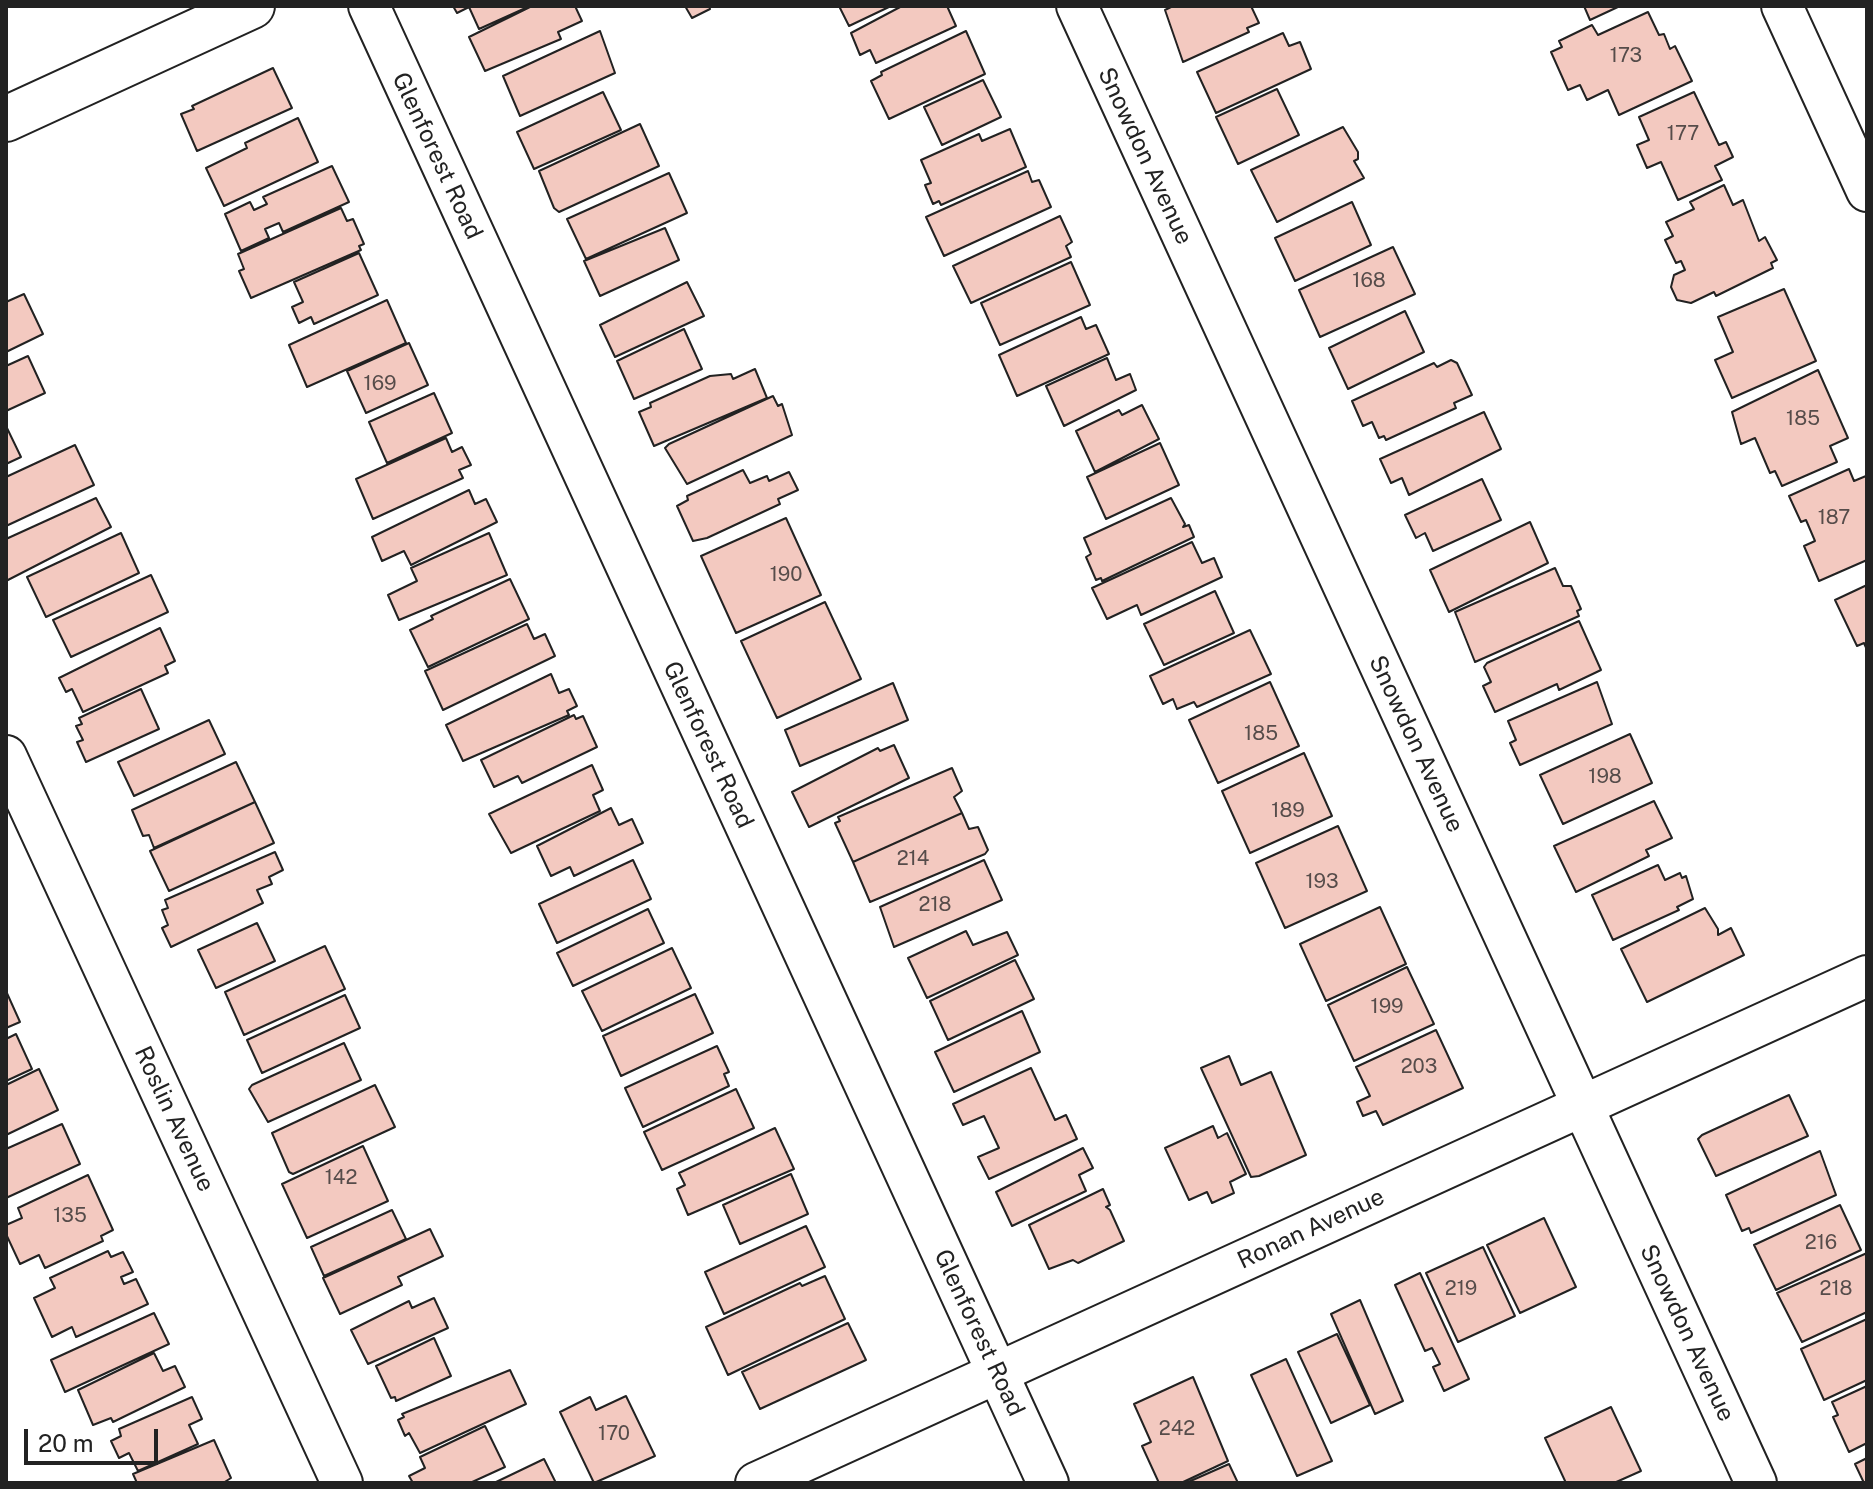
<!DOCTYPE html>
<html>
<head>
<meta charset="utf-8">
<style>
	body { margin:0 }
	#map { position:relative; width:1873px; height:1489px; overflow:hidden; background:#fff; font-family:"Public Sans",sans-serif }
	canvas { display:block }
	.frame { position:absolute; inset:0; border:8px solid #222; pointer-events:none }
	.scale { position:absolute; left:24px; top:1429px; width:134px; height:36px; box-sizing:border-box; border:4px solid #222; border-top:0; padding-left:10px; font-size:24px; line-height:28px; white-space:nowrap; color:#222; -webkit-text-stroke:6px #fff; paint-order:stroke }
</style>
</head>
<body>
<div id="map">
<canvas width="1873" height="1489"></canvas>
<div class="frame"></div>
<div class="scale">20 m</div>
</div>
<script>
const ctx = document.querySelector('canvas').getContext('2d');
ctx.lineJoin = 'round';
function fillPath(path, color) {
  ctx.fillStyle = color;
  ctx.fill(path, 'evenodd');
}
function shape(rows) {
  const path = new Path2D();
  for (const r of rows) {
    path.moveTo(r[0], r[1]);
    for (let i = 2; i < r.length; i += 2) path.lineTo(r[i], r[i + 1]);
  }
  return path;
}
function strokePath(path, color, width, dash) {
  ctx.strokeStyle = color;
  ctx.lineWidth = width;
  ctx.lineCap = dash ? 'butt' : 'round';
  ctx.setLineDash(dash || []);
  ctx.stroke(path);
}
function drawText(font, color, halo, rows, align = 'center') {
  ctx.font = font + ' "Public Sans",sans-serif';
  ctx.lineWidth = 6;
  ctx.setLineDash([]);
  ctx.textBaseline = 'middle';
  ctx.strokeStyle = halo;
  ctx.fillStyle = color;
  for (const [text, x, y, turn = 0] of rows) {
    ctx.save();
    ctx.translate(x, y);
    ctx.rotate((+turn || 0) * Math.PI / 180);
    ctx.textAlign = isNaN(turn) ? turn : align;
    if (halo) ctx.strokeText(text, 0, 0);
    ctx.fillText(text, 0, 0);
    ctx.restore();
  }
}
const building = shape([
	[453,6,530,6,479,29,469,7,457,13,453,6],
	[532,6,575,6,582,21,558,32,561,39,485,71,469,37,532,6],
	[685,6,709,6,710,9,692,18,685,6],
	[839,6,891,6,849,26,839,6],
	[902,6,947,6,956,26,876,63,870,50,860,55,851,33,902,6],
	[1173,6,1251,6,1259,23,1247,28,1249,32,1183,62,1165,10,1173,6],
	[1584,6,1620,6,1590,20,1584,6],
	[1648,12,1659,35,1664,34,1670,49,1675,46,1692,81,1619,115,1608,90,1587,100,1580,85,1568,90,1551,52,1562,47,1559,41,1592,25,1598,35,1648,12],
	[600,31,615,73,520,116,503,76,600,31],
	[966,31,985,74,889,119,871,81,882,75,881,72,966,31],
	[1283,33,1289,46,1300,42,1311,69,1216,113,1197,72,1283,33],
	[273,68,292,108,197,151,181,114,194,109,192,106,273,68],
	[983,80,1001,117,942,145,924,107,983,80],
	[1277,89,1299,135,1238,164,1216,117,1277,89],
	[603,92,621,130,534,169,517,132,603,92],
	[1694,92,1719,145,1726,142,1733,157,1715,166,1722,180,1678,200,1661,162,1647,168,1637,145,1649,140,1639,117,1694,92],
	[298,118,318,162,224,206,206,168,247,148,245,143,298,118],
	[640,124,659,166,559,212,554,208,539,171,640,124],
	[1343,127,1358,152,1358,159,1354,161,1364,178,1277,222,1251,170,1343,127],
	[1010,129,1026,167,941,205,939,201,933,204,925,185,931,183,921,160,979,134,982,141,1010,129],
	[332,166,349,202,283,232,279,223,265,229,269,238,241,251,225,214,250,202,254,210,267,204,263,197,332,166],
	[1028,171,1032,182,1039,180,1051,207,944,256,926,217,1028,171],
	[669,173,687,213,586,259,567,219,669,173],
	[1724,185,1733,205,1743,200,1759,241,1765,237,1777,260,1771,263,1773,268,1716,296,1714,292,1691,303,1677,300,1671,287,1674,275,1685,270,1681,261,1676,263,1665,240,1673,236,1666,222,1694,209,1690,202,1724,185],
	[1352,202,1371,245,1295,281,1275,238,1352,202],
	[341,208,347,221,353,219,364,244,359,246,361,250,251,298,239,271,244,269,238,254,341,208],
	[1060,216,1072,242,1066,246,1071,257,971,303,953,266,1060,216],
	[665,228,679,260,600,296,584,261,665,228],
	[1393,247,1415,294,1320,337,1299,290,1393,247],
	[359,253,378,295,314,324,311,317,299,323,292,307,303,302,294,282,359,253],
	[1071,262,1090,305,1000,345,981,303,1071,262],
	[687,282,704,316,615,357,600,325,687,282],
	[1784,289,1816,361,1732,398,1715,360,1733,352,1718,317,1784,289],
	[24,294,43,334,6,352,6,302,24,294],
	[387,300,406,343,307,387,289,345,387,300],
	[1405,311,1424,352,1348,389,1329,348,1405,311],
	[1081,317,1086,329,1096,325,1109,354,1017,396,999,355,1081,317],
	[684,329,702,369,634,399,617,361,684,329],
	[409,343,428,385,366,413,347,371,409,343],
	[28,356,45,393,6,411,6,366,28,356],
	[1107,358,1116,380,1130,374,1136,390,1064,426,1046,386,1107,358],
	[1451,360,1457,363,1472,395,1454,403,1456,408,1386,440,1384,436,1379,438,1372,422,1363,426,1352,401,1434,363,1437,367,1451,360],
	[755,369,767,398,654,446,639,412,651,407,650,403,710,376,731,374,733,379,755,369],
	[1818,370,1848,438,1830,446,1837,462,1782,486,1775,471,1770,473,1755,438,1741,444,1732,412,1818,370],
	[434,393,452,433,387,463,369,422,434,393],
	[773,396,778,406,782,404,792,435,687,484,665,448,669,444,773,396],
	[1142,405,1159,439,1095,472,1076,431,1119,410,1122,415,1142,405],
	[1484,412,1501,449,1409,495,1402,478,1391,483,1380,459,1484,412],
	[6,426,21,457,6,464,6,426],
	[446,438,452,452,462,447,471,465,459,470,463,478,373,519,356,479,446,438],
	[1160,443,1179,485,1106,519,1087,477,1160,443],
	[75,445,94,485,6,526,6,477,75,445],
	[1849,469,1854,481,1866,476,1867,479,1867,560,1819,581,1804,546,1815,541,1806,520,1801,522,1789,496,1849,469],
	[743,470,750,483,767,476,769,481,789,472,798,490,778,499,780,504,707,538,693,541,677,506,688,500,687,496,743,470],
	[1482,479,1501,520,1433,551,1425,533,1416,538,1405,515,1482,479],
	[469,490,475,504,486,499,497,522,411,565,404,551,382,561,372,537,469,490],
	[96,498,111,527,6,581,6,539,96,498],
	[1171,498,1185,524,1183,527,1189,525,1194,537,1102,581,1101,578,1096,580,1086,557,1091,554,1084,538,1171,498],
	[786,518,821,595,736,633,701,556,786,518],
	[1530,522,1548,563,1449,612,1430,570,1530,522],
	[121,533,139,573,46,617,27,577,121,533],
	[489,533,507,575,399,620,388,595,417,581,411,568,489,533],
	[1192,542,1202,563,1214,558,1222,577,1141,615,1137,605,1107,619,1092,588,1192,542],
	[1555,568,1563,586,1571,586,1581,609,1577,611,1579,616,1475,662,1455,612,1555,568],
	[151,575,168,612,71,657,53,620,151,575],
	[510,579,529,619,428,667,410,630,433,619,431,616,510,579],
	[1867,585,1867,650,1864,643,1857,646,1835,600,1867,585],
	[1215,591,1234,633,1164,665,1144,624,1215,591],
	[825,602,861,679,777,718,741,641,825,602],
	[1579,621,1601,670,1559,690,1557,684,1495,712,1483,686,1491,682,1484,667,1487,663,1579,621],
	[527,624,534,639,545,634,555,656,443,710,425,671,527,624],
	[160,628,175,661,165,666,168,673,83,712,72,689,66,692,59,678,160,628],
	[1250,630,1271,674,1197,707,1194,702,1177,709,1173,699,1163,704,1150,676,1250,630],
	[551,674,559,693,569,689,577,706,567,711,569,715,463,761,446,725,551,674],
	[1270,682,1299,746,1218,783,1189,720,1270,682],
	[1597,682,1612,724,1520,765,1510,743,1516,740,1508,721,1597,682],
	[893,683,908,720,800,766,785,730,893,683],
	[141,689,159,729,86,762,77,742,83,740,76,726,82,724,79,718,141,689],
	[574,715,576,719,583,716,597,747,522,783,518,776,494,787,481,760,574,715],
	[209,720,225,754,134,796,118,762,209,720],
	[1630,734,1652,783,1563,824,1540,775,1630,734],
	[894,745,909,778,809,827,792,792,878,748,880,751,894,745],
	[1304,753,1332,816,1250,853,1222,791,1304,753],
	[236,762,255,802,154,848,149,835,143,836,132,810,236,762],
	[592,765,603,790,593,795,600,811,511,853,489,814,592,765],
	[952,768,962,791,954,797,962,813,853,862,835,823,840,821,838,817,952,768],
	[1654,801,1672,838,1646,850,1649,856,1576,892,1554,846,1654,801],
	[255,802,274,843,169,891,150,851,255,802],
	[611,808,619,825,632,819,643,843,574,876,570,867,551,876,537,846,611,808],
	[962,813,969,829,978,827,988,850,985,854,870,902,853,862,962,813],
	[1338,826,1367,891,1285,928,1256,863,1338,826],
	[275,852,283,870,269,877,272,884,257,890,263,903,171,947,162,928,168,925,162,910,168,908,165,900,275,852],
	[633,860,651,899,557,943,539,904,633,860],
	[984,860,1002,900,894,947,880,907,984,860],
	[1658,865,1665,880,1680,873,1682,878,1686,876,1693,899,1677,907,1679,910,1613,940,1592,895,1658,865],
	[1380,907,1406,964,1326,1001,1300,944,1380,907],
	[1705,908,1718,929,1718,935,1731,928,1744,955,1647,1002,1621,949,1705,908],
	[648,909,664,943,573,986,557,953,648,909],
	[257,923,275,961,216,988,198,950,257,923],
	[966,931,973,945,1007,932,1018,955,927,998,908,958,966,931],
	[325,946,345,989,244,1035,225,992,325,946],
	[672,948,691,988,602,1031,582,991,672,948],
	[1015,960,1034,999,948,1040,930,1001,1015,960],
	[1407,967,1434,1024,1354,1061,1328,1005,1407,967],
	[6,991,20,1022,6,1028,6,991],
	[695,994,713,1033,621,1076,603,1036,695,994],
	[345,995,360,1028,262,1073,247,1040,345,995],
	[1022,1011,1040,1052,954,1092,935,1052,1022,1011],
	[1436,1030,1463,1088,1383,1125,1376,1111,1363,1116,1357,1102,1370,1096,1356,1067,1436,1030],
	[16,1034,32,1069,6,1081,6,1039,16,1034],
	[344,1043,361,1080,268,1122,249,1089,252,1085,344,1043],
	[717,1046,729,1072,724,1074,729,1086,643,1127,625,1088,717,1046],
	[1229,1056,1241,1085,1271,1072,1306,1155,1259,1176,1251,1177,1201,1068,1229,1056],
	[1031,1068,1055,1120,1066,1115,1077,1139,989,1179,978,1157,999,1148,984,1116,963,1125,953,1104,1031,1068],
	[39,1069,58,1110,6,1135,6,1085,39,1069],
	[375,1085,395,1127,293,1174,289,1172,272,1133,375,1085],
	[736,1089,754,1128,662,1170,644,1132,736,1089],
	[1789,1095,1808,1136,1716,1176,1698,1139,1702,1135,1789,1095],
	[62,1124,80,1164,6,1198,6,1149,62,1124],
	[1213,1126,1218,1138,1227,1133,1246,1174,1230,1182,1234,1193,1212,1203,1207,1192,1189,1200,1165,1148,1213,1126],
	[775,1128,794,1169,688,1215,677,1189,685,1185,679,1173,775,1128],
	[363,1146,388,1201,307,1238,282,1184,363,1146],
	[1083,1148,1093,1168,1079,1175,1086,1191,1012,1226,996,1192,1083,1148],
	[1820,1151,1836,1195,1751,1233,1749,1228,1742,1231,1726,1195,1820,1151],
	[791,1174,808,1214,740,1244,723,1205,791,1174],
	[88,1175,113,1230,101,1236,103,1241,45,1268,39,1255,20,1264,6,1234,6,1225,22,1218,18,1208,88,1175],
	[1103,1189,1110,1205,1106,1207,1110,1210,1124,1241,1078,1263,1073,1260,1049,1269,1029,1225,1103,1189],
	[1840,1205,1861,1250,1776,1290,1754,1245,1840,1205],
	[392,1210,406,1239,324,1276,311,1247,392,1210],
	[1544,1218,1576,1287,1520,1313,1487,1245,1544,1218],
	[806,1226,825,1267,724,1314,705,1272,806,1226],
	[430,1229,443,1256,398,1277,402,1285,340,1314,323,1278,430,1229],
	[1483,1247,1515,1316,1458,1342,1426,1273,1483,1247],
	[108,1251,111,1257,123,1252,133,1272,121,1277,124,1284,136,1279,148,1304,76,1337,72,1327,52,1337,34,1298,55,1288,50,1278,108,1251],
	[1867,1253,1867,1312,1802,1342,1777,1293,1867,1253],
	[1420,1273,1469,1379,1444,1391,1433,1367,1440,1364,1432,1348,1425,1351,1395,1285,1420,1273],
	[825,1276,845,1319,728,1375,706,1327,800,1283,802,1286,825,1276],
	[434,1298,448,1328,368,1364,351,1330,409,1301,412,1308,434,1298],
	[1360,1300,1403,1401,1375,1414,1331,1314,1360,1300],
	[154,1313,169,1344,65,1392,51,1360,154,1313],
	[1867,1319,1867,1380,1824,1400,1801,1349,1867,1319],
	[848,1323,866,1360,760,1409,742,1372,848,1323],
	[1337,1334,1370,1405,1331,1423,1298,1352,1337,1334],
	[434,1338,451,1376,396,1401,395,1397,391,1398,376,1366,434,1338],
	[154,1353,163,1371,175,1366,185,1387,113,1422,111,1418,93,1425,78,1390,154,1353],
	[1286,1359,1332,1461,1297,1476,1251,1375,1286,1359],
	[510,1370,526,1404,420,1453,409,1433,405,1436,398,1420,404,1417,402,1414,510,1370],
	[1193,1377,1228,1461,1181,1483,1159,1483,1142,1446,1151,1442,1134,1404,1193,1377],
	[1867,1386,1867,1443,1849,1452,1833,1417,1838,1415,1832,1402,1867,1386],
	[626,1396,655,1456,594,1483,560,1412,590,1397,596,1410,626,1396],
	[192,1397,202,1419,189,1425,198,1444,138,1471,129,1453,119,1458,111,1441,121,1436,119,1429,192,1397],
	[1611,1407,1641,1471,1614,1483,1566,1483,1545,1438,1611,1407],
	[485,1426,505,1467,470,1483,413,1483,409,1476,425,1468,420,1457,485,1426],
	[214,1440,231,1478,223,1483,137,1483,133,1474,214,1440],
	[1867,1458,1867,1483,1864,1483,1855,1464,1867,1458],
	[544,1459,556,1483,494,1483,544,1459],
	[1229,1464,1238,1483,1186,1483,1229,1464]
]);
fillPath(building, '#f3c9c0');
strokePath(building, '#222', 2);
const minor = shape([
	[369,6,1048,1483],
	[1077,6,1756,1483],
	[1782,6,1867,191],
	[6,756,342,1483],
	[756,1483,1867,976]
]);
const tertiary = shape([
	[6,119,252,6]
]);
strokePath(minor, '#222', 44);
strokePath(tertiary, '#222', 48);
strokePath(minor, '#fff', 40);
strokePath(tertiary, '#fff', 44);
drawText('20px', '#564c4a', null, [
	["173",1626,56],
	["177",1683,134],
	["168",1369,281],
	["169",380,384],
	["185",1803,419],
	["187",1834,518],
	["190",786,575],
	["185",1261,734],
	["198",1605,777],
	["189",1288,811],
	["214",913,859],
	["193",1322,882],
	["218",935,905],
	["199",1387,1007],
	["203",1419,1067],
	["142",341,1178],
	["135",70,1216],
	["216",1821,1243],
	["219",1461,1289],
	["218",1836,1289],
	["242",1177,1429],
	["170",614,1434]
]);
drawText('24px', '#222', '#fff', [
	["Glenforest Road",437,156,65],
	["Snowdon Avenue",1145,156,65],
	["Snowdon Avenue",1416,744,65],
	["Glenforest Road",708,745,65],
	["Roslin Avenue",174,1119,65],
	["Ronan Avenue",1311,1229,-25],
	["Glenforest Road",979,1333,65],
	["Snowdon Avenue",1687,1333,65]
]);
</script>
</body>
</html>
